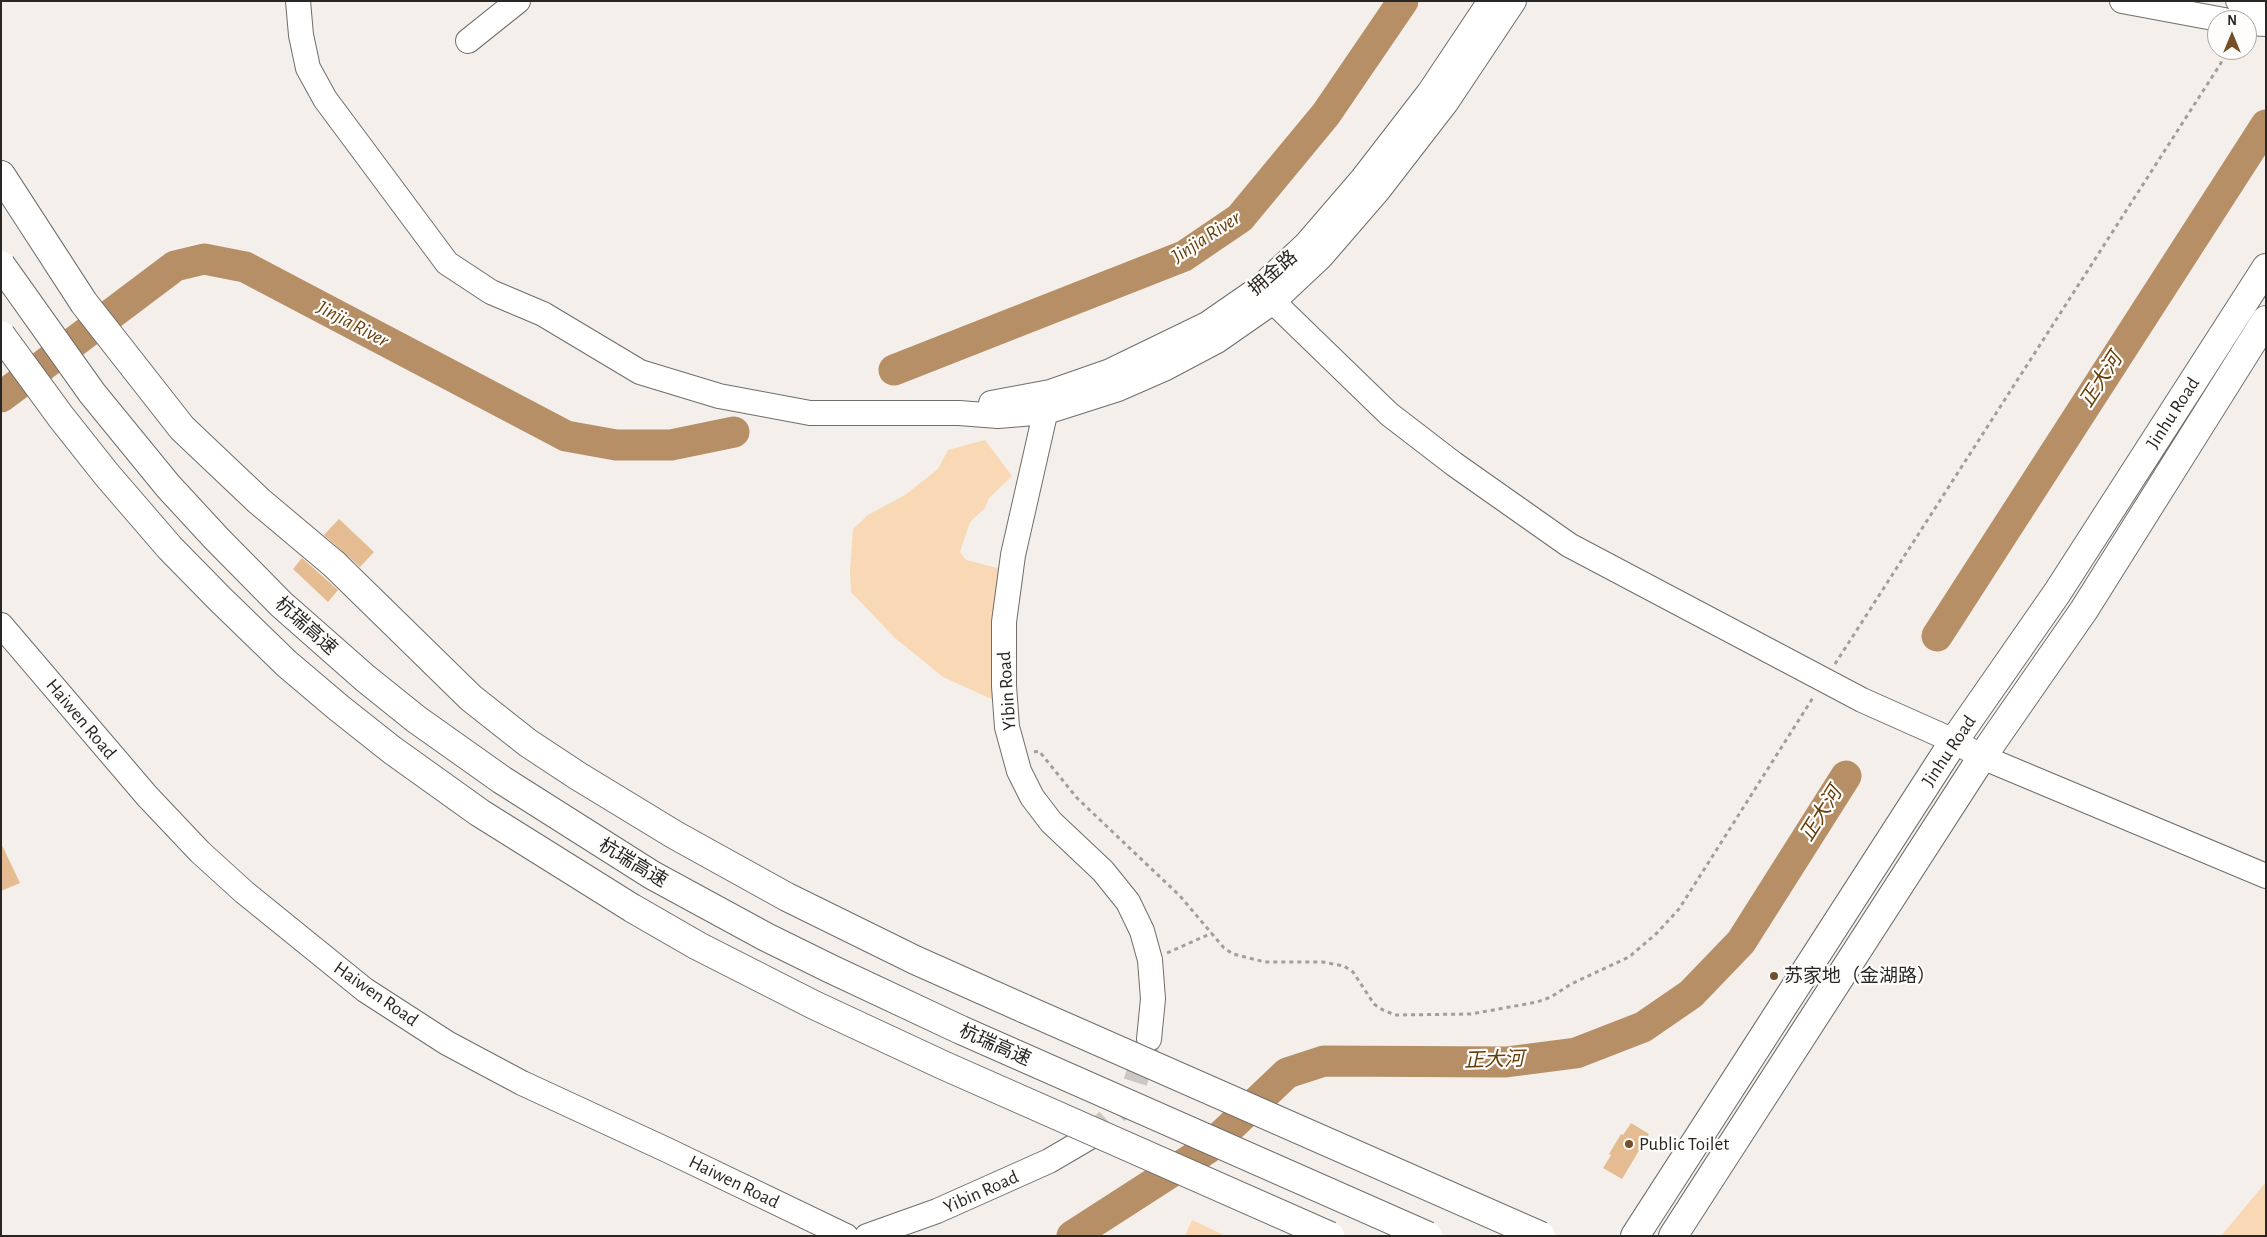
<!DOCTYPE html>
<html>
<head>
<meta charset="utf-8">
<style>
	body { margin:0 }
	#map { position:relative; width:2267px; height:1237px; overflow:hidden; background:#f4efea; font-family:"Alegreya Sans",sans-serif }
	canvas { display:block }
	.frame { position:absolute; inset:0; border:2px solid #292726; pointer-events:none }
	.north { position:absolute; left:2207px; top:10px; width:50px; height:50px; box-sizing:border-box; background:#fffdfb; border:1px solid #a9a7a6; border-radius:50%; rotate:0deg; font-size:14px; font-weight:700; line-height:20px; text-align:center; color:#292726 }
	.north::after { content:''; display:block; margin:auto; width:18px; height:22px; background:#735029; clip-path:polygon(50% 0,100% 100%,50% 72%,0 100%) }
</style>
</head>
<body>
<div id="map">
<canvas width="2267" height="1237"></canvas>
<div class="frame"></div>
<div class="north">N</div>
</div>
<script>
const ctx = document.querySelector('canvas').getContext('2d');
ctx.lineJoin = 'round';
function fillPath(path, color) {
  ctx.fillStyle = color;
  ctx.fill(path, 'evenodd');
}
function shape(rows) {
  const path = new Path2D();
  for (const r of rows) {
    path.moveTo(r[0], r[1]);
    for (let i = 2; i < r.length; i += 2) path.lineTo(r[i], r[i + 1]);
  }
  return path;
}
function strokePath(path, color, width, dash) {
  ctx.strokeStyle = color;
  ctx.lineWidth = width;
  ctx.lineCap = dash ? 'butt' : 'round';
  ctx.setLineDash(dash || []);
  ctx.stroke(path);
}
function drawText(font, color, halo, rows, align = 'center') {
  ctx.font = font + ' "Alegreya Sans","Noto Sans SC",sans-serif';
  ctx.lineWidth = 4.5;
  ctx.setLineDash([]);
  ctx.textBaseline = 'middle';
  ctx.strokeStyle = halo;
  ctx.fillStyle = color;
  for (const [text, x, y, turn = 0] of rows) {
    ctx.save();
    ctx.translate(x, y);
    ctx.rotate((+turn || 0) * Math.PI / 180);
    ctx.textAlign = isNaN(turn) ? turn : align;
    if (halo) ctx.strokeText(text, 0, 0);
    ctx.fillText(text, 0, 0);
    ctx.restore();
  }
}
fillPath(shape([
	[985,440,1012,476,989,498,985,508,970,522,960,552,966,560,1001,569,996,701,943,677,895,638,851,592,850,571,853,529,868,515,905,495,938,469,948,450],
	[2266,1182,2266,1236,2221,1236],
	[1192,1220,1226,1236,1185,1236]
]), '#f9d8b6');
strokePath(shape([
	[894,370,1184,256,1240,218,1326,114,1403,1],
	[1,397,175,266,204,259,245,267,566,436,616,445,671,445,734,432],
	[1937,636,2266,125],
	[1072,1236,1207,1149,1287,1073,1324,1061,1506,1062,1576,1053,1643,1027,1691,994,1741,942,1846,776]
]), '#b68f66', 31);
fillPath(shape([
	[339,519,374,552,360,567,324,535],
	[302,558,338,590,328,602,293,569],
	[1,843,20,883,1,891],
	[1631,1123,1649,1134,1622,1179,1603,1168,1611,1155,1609,1154,1621,1134,1623,1135]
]), '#e5bc92');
strokePath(shape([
	[1090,1137,1121,1108,1135,1083,1148,1043]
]), '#cbc7c3', 24, [24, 12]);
const minor = shape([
	[298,1,301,35,308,68,325,99,447,263,491,292,543,314,640,372,719,396,810,413,959,413,998,416,1046,412,1118,389,1166,368,1217,341,1273,302,1321,257,1378,191,1446,103,1514,1],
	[2122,1,2224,20],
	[2238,1,2266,3],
	[2247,23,2266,24],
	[468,41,518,1],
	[1259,288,1389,414,1454,464,1569,545,1862,700,1954,741,1982,757,2266,876],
	[1050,392,1013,555,1004,622,1004,686,1007,727,1019,771,1032,797,1051,822,1103,871,1128,902,1142,931,1150,960,1153,999,1149,1039],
	[991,403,1050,392,1110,371,1207,324,1259,288,1306,244,1362,179,1430,91,1490,1],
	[1,625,147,796,200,852,244,892,365,990,447,1043,522,1083,667,1150,846,1236],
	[867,1236,937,1211,1049,1161,1090,1137]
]);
const major = shape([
	[1,175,84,303,182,428,259,501,334,564],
	[1635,1236,1954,741,2057,593,2266,268],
	[1673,1236,1982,757,2084,610,2266,320]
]);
const highway = shape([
	[334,564,471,698,528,743,578,776,675,835,787,897,915,960,1025,1009]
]);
strokePath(minor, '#716d68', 26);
strokePath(major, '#716d68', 30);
strokePath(highway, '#716d68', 30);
strokePath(shape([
	[1835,664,2221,63,2223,50],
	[1034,752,1039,751,1077,798,1180,896,1224,948,1233,954,1265,962,1323,962,1344,966,1353,972,1374,1004,1383,1010,1395,1015,1471,1014,1537,1002,1551,997,1571,984,1629,957,1657,933,1679,909,1814,696],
	[1167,953,1212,933]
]), '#a29f9b', 3, [4, 4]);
strokePath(minor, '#fff', 24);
strokePath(major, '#fff', 28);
strokePath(highway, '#fff', 28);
const highwayBridge = shape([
	[1,265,92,393,168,486,216,538,281,604,365,678,416,719,502,780,652,875,766,937,831,969,961,1030,1428,1236],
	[1,335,61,417,107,475,170,548,220,599,287,664,339,708,392,750,480,813,632,908,698,946,814,1005,945,1066,1330,1236],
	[1025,1009,1541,1236]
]);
strokePath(highwayBridge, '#716d68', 30, []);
strokePath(highwayBridge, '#fff', 28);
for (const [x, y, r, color] of [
	[1774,976,5,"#735029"],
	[1629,1144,5,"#735029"]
]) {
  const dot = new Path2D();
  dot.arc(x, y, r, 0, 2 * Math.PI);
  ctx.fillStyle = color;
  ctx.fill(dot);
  strokePath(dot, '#fffdfb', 2);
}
drawText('19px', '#292726', '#fffdfb', [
	["拥金路",1273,273,-41],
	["Jinhu Road",2173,413,-57],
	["杭瑞高速",306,626,42],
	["Yibin Road",1007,691,-94],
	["Haiwen Road",81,719,50],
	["Jinhu Road",1949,751,-56],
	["杭瑞高速",633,863,31],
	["Haiwen Road",376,994,35],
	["杭瑞高速",995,1045,24],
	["Haiwen Road",734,1182,26],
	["Yibin Road",981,1192,-24]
]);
drawText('19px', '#292726', '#fffdfb', [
	["苏家地（金湖路）",1784,976],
	["Public Toilet",1639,1144]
], 'left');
drawText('italic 20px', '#643d09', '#fffdfb', [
	["Jinjia River",1206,237,-33],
	["Jinjia River",353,324,28],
	["正大河",2101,380,-57],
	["正大河",1821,814,-58],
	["正大河",1494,1060,-2]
]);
</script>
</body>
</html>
